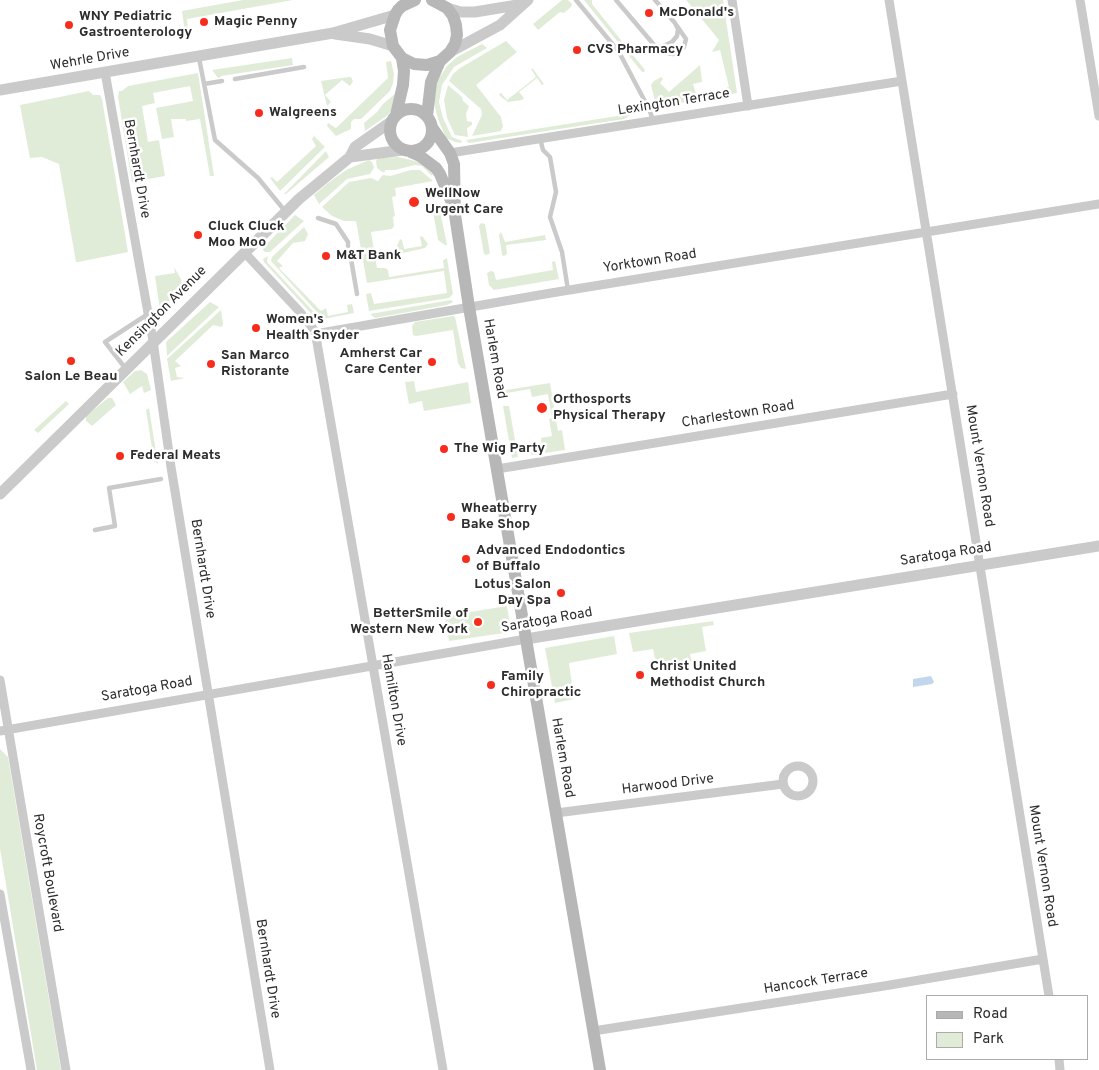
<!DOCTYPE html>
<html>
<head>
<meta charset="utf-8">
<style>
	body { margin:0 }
	#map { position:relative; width:1099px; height:1070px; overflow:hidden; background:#fff; font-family:Overpass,sans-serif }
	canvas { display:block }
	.legend { position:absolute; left:926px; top:995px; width:162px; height:65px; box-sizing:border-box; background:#fff; border:1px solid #ababab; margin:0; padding:6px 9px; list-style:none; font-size:15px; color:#2d2d2d }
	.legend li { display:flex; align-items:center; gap:10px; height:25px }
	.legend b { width:25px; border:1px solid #ababab }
</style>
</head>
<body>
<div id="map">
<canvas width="1099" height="1070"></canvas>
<ul class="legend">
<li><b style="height:6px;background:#b7b7b7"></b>Road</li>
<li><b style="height:14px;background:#e0ecd8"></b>Park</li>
</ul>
</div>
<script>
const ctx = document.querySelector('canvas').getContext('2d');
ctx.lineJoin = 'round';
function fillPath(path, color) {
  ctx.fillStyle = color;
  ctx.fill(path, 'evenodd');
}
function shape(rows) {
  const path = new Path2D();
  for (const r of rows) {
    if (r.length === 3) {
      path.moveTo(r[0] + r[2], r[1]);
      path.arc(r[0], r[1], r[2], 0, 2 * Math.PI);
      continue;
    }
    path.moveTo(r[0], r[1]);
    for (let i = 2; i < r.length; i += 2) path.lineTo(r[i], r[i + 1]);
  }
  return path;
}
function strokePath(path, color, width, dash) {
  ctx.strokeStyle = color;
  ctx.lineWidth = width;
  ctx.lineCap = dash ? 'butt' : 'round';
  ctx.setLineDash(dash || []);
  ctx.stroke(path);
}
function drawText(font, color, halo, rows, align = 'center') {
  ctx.font = font + ' Overpass,sans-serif';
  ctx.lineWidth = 5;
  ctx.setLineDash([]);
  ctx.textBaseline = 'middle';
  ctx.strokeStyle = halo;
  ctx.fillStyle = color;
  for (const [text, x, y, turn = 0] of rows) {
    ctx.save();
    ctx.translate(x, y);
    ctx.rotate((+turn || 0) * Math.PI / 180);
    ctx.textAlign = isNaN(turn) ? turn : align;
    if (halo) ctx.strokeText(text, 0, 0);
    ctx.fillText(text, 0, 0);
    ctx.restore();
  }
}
fillPath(shape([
	[243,0,293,0,187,19,188,31,185,33,182,11],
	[562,0,568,0,572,4,571,7,564,13,560,12,538,30,533,24],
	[584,0,592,0,592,4,645,70,644,72,642,72],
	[686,0,723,0,737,93,720,96,720,90,729,87,720,50,712,52,719,40],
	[506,41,517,52,476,85,501,117,503,126,501,131,472,136,482,115,481,109,449,81,453,74,460,68],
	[482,44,487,48,454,67,442,85,439,102,443,118,452,137,462,141,461,143,455,142,446,138,438,119,434,103,436,83,447,66,457,57],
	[292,58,293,65,221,76,221,77,218,78,212,70],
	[391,61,394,74,393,83,390,91,361,119,354,119,351,122,351,129,336,136,327,126,328,123,336,128,388,78,386,62],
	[700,65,702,82,693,84,696,94,706,94,705,99,661,106,656,105,651,85,654,81,661,77,663,79,660,83,669,92],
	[531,69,533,69,544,84,542,85,537,78,519,92,524,98,522,100,508,102,500,96,499,94,501,93,507,100,536,77],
	[198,73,214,176,210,176,200,119,186,121,186,119,171,119,174,137,162,139,156,108,193,101,190,86,153,93,155,103,142,106,148,142,159,140,165,176,132,182,118,97,119,91,122,91,128,86],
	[349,77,351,77,353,81,350,86,342,80,325,95,331,102,327,106,321,81],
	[448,85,462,97,463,101,469,106,466,114,467,121,472,122,472,125,467,128,468,137,455,135,447,118,444,100],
	[89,91,93,95,100,95,102,99,128,252,78,262,76,262,59,164,42,157,30,158,20,105],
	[396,93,392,110,388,115,365,131,364,123,377,112,383,104],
	[630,114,629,116,624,119,469,143,466,140],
	[314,136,325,147,280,191,270,178,272,177,277,182,316,146,312,139],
	[326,151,329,157,286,194,284,194],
	[398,157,419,162,433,172,432,176,422,166,415,165,395,170,385,170,385,172,382,172,377,168,376,161,378,158],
	[369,160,372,162,374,168,370,174,347,179,319,204,314,195,328,183,346,170],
	[411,170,420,170,433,181,395,188,396,196,392,197,395,216,393,217,394,226,392,229,371,232,377,268,385,268,388,270,389,277,444,268,443,260,447,258,453,294,449,298,369,311,366,294,371,293,374,304,447,293,444,271,367,283,356,221,344,221,332,216,322,207,349,182,371,178,378,181,383,175,390,176],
	[440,211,447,245,445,245,438,240,433,212],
	[295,215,304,221,270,252,265,252,263,250,264,247],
	[481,223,485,224,490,253,487,255,484,254,479,226],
	[304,227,308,234,305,241,293,243,277,261,283,266,279,268,321,311,326,308,328,316,348,312,347,305,352,304,354,313,323,319,271,261,272,257],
	[501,232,505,242,545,235,546,240,506,245,507,254,504,256,502,255,499,235],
	[422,236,428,244,425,248,403,253,399,251,397,246,400,239,402,240,404,249,422,246,420,237],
	[268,256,267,262,323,322,317,320,264,262,263,259],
	[555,261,559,279,494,290,489,285,487,273,491,271,494,272,496,280,553,270,552,262],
	[174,267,181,279,183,289,160,310,155,276,175,273],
	[451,300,453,302,447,305,375,318,370,314],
	[210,302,219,307,167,356,166,342],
	[221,310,223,324,222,327,213,325,175,361,181,366,175,368,177,377,185,378,171,381,167,359],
	[453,316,455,317,466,369,461,368,458,363,453,330,416,336,413,335,412,326,415,322],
	[141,370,147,374,151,390,144,393,142,386,130,394,123,382,135,371],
	[414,381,416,392,468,382,471,403,424,411,422,401,409,404,405,382],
	[550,383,558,431,562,430,565,450,531,455,531,448,542,446,541,438,552,436,549,419,552,418,548,394,532,397,530,389,501,394,500,391],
	[108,398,112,398,116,405,92,426,86,421,86,416],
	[66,401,69,404,38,433,34,430],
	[503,406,509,406,518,457,512,458],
	[149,408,158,464,154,461,146,410],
	[507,606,511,632,449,641,445,616],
	[713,621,714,625,702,627,706,651,690,654,692,663,657,669,653,649,633,652,629,633],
	[614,636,617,654,569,663,574,699,555,703,545,648],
	[0,749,8,757,61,1070,37,1070,0,849]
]), '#e0ecd8');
fillPath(shape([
	[931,676,934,682,932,684,913,687,913,679]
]), '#c2d7ee');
strokePath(shape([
	[576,0,619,52,649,109,653,120],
	[616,0,655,46,661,47,672,42,677,36,678,29,675,23,655,0],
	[655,46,660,52,673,54,684,47,686,39,677,26],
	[199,58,215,140,258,178,285,211],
	[235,79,304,67],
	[204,84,222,81],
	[540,138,543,150,550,157,556,192,550,217,562,252,568,290],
	[318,218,336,224,348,242,348,246],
	[350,253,357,294],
	[126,369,105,342,148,314],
	[95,530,115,526,109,488,161,479]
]), '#cacaca', 4.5);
strokePath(shape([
	[732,0,748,106],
	[889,0,1049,996],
	[1080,0,1099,116],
	[105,72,153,341,171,467,270,1070],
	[450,153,902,81],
	[244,252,300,312,315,331,443,1070],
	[315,334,551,293,1099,204],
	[497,469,953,394],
	[0,680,66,1070],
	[0,731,526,639],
	[798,781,15],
	[556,813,783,784],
	[0,894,31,1070],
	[593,1031,884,986,1043,959],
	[1059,1059,1060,1070]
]), '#cacaca', 9);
strokePath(shape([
	[447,8,461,12,475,12,523,4],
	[335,34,370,39,393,46],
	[450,52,500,25,528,0],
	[0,90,333,33,395,15],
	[350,157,355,147,392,121],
	[0,494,299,199,350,157,403,150],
	[526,639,1099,546]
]), '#cacaca', 11);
strokePath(shape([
	[415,0,402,6,398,10,395,15,390,30,393,46,402,58,414,64,427,65,440,61,450,52,455,44,457,35,456,25,453,16,447,8,432,0],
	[411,130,21],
	[396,115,403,85,404,71,402,58],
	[427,116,431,82,440,61],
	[433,129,450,153,454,164,455,215,469,307,600,1070],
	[411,152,420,156,436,168,440,174,452,203]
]), '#b7b7b7', 12);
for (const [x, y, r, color] of [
	[649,13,5,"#f62d1d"],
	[204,22,5,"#f62d1d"],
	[69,25,5,"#f62d1d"],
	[577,50,5,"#f62d1d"],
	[259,113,5,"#f62d1d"],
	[414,202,6,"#f62d1d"],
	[198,235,5,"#f62d1d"],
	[326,256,5,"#f62d1d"],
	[256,328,5,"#f62d1d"],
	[71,361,5,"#f62d1d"],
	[432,362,5,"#f62d1d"],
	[211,364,5,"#f62d1d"],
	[542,408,6,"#f62d1d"],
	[444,449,5,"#f62d1d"],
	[120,456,5,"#f62d1d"],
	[451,517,5,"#f62d1d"],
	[466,559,5,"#f62d1d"],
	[561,593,5,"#f62d1d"],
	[478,622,5,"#f62d1d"],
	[640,675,5,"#f62d1d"],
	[491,685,5,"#f62d1d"]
]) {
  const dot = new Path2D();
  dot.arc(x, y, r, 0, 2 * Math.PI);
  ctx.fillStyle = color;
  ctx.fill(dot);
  strokePath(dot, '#fff', 2);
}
drawText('bold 14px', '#2d2d2d', '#fff', [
	["McDonald's",659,13],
	["WNY Pediatric",79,17],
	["Gastroenterology",79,33],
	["Magic Penny",214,22],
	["CVS Pharmacy",587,50],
	["Walgreens",269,113],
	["WellNow",425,194],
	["Urgent Care",425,210],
	["Cluck Cluck",208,227],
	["Moo Moo",208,243],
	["M&T Bank",336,256],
	["Women's",266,320],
	["Health Snyder",266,336],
	["Amherst Car",422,354,"right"],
	["Care Center",422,370,"right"],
	["San Marco",221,356],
	["Ristorante",221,372],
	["Salon Le Beau",71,377,"center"],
	["Orthosports",553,400],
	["Physical Therapy",553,416],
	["The Wig Party",454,449],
	["Federal Meats",130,456],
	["Wheatberry",461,509],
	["Bake Shop",461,525],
	["Advanced Endodontics",476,551],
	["of Buffalo",476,567],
	["Lotus Salon",551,585,"right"],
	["Day Spa",551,601,"right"],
	["BetterSmile of",468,614,"right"],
	["Western New York",468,630,"right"],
	["Christ United",650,667],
	["Methodist Church",650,683],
	["Family",501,677],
	["Chiropractic",501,693]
], 'left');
drawText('14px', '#2d2d2d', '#fff', [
	["Wehrle Drive",90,60,-10],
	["Lexington Terrace",674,103,-9],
	["Bernhardt Drive",136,169,80],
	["Yorktown Road",650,262,-9],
	["Kensington Avenue",162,312,-45],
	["Harlem Road",494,359,80],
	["Charlestown Road",738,415,-9],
	["Mount Vernon Road",979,466,81],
	["Saratoga Road",946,555,-9],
	["Bernhardt Drive",202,569,81],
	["Saratoga Road",547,621,-10],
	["Saratoga Road",147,690,-10],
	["Hamilton Drive",393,700,80],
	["Harlem Road",562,758,80],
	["Harwood Drive",668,785,-7],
	["Mount Vernon Road",1042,866,81],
	["Roycroft Boulevard",47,873,80],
	["Bernhardt Drive",267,969,81],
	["Hancock Terrace",816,982,-9]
]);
</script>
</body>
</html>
